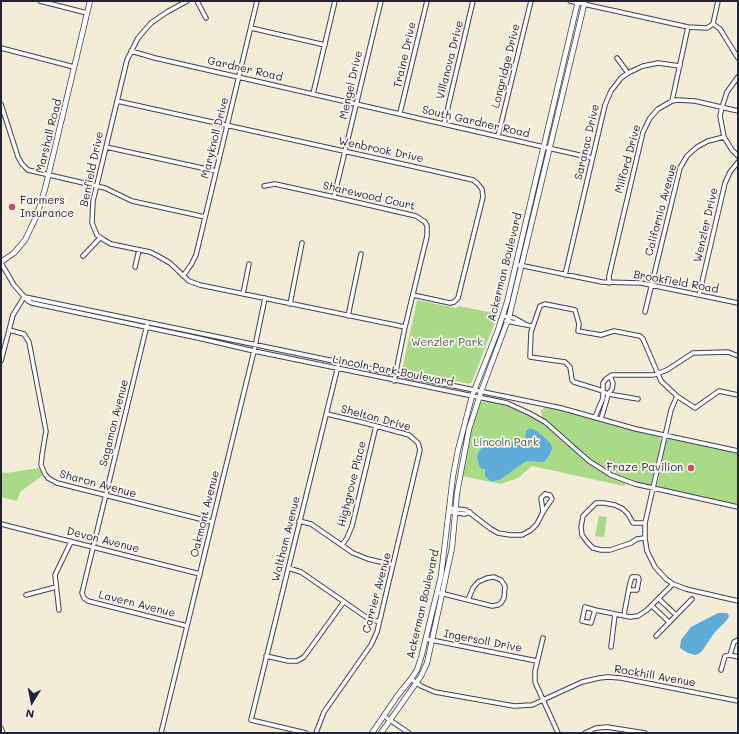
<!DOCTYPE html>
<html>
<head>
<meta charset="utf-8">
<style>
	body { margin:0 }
	#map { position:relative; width:739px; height:734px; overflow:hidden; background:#f3ecd6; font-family:Mali,sans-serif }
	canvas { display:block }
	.frame { position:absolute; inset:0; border:2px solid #22223b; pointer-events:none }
	.north { position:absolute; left:12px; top:682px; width:40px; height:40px; -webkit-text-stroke:3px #fbf7ec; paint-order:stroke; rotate:190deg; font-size:11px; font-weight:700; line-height:16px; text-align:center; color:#22223b }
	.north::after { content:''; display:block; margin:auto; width:14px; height:18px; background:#22223b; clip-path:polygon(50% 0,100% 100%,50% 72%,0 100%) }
</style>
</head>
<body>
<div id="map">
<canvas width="739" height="734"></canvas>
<div class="frame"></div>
<div class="north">N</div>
</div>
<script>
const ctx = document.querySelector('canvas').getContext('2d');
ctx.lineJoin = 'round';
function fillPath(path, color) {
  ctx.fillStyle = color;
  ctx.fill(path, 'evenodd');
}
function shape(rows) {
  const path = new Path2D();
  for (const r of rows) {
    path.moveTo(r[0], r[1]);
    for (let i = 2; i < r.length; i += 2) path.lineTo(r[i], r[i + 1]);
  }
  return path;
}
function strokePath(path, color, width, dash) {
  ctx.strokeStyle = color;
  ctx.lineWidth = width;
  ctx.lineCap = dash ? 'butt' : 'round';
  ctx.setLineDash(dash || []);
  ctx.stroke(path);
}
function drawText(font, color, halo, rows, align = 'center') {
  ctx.font = font + ' Mali,sans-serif';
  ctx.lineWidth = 3.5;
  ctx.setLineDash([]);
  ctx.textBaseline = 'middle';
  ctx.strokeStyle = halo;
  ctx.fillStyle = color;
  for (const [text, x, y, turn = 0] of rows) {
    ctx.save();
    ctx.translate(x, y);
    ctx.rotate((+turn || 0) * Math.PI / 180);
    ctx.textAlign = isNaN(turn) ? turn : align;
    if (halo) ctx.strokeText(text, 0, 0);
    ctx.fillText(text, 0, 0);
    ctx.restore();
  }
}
fillPath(shape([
	[417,300,456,308,459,306,498,314,472,382,470,384,402,370],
	[486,400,506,405,537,419,556,434,585,460,602,472,625,483,624,486,532,466,518,478,501,484,462,476,468,443,479,403],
	[545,407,566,410,660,436,661,442,651,485,649,486,633,482,619,477,608,471,588,458,542,417,541,411],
	[668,438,738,453,738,505,658,487,657,486,666,441],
	[39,468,43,475,20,492,17,501,1,497,1,479,3,472,6,473],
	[599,516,607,517,604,537,595,536]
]), '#a8da88');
fillPath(shape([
	[530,428,537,431,551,444,552,449,549,456,545,461,540,462,526,461,501,479,495,481,490,481,485,476,485,469,480,468,477,458,478,453,484,444,496,441,521,444,525,440,526,431],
	[718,613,727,613,729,616,727,620,715,632,702,651,698,654,695,655,688,653,680,648,681,640,691,627]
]), '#60acd9');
const minor = shape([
	[40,1,87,13],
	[187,1,167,12,151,23,138,38,127,60,93,201,92,223,97,235,104,240,111,244,150,252,158,256,170,263,189,281,200,285,405,327],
	[197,1,206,18],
	[570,1,688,27,707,28,713,24],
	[713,24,720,29,738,58],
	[713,24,718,1],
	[251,28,325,45],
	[1,48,74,67],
	[131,51,155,58,592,158],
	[617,58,628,73],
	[738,77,727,92,722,107,720,116,724,137,732,150,738,156],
	[313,94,335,1],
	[117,101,425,169,473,180,477,183,482,189,483,197,458,298,454,302,450,303,413,295],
	[672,101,688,27],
	[1,104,18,157,22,164,28,170,105,188,132,201,205,217],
	[400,113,427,1],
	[444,124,473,1],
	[498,136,531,1],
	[106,147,216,171],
	[264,186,275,184,334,197,416,216,425,222,427,226,427,236,405,327,394,381],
	[334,197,381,1],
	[83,256,100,238],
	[1,263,14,285,28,301,32,303,198,338,254,351,507,403,529,413,545,422,589,461,611,475,635,484,738,507],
	[519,265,602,282,641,283,738,303],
	[135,267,139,250],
	[565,275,605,105,611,91,621,78,628,73,643,66,658,63,680,66],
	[183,276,191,265,196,255,257,1],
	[609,283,609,276,643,132,650,118,658,109,672,101,677,100,695,101,738,111],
	[243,294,249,264],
	[699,295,725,183,730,172,738,162],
	[25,297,561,408,636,429,738,451],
	[290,304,302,243],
	[645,312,680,168,687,156,697,147,708,141,724,137],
	[348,316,361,254],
	[503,316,514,318,525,324],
	[506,321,532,326],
	[147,325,82,593,84,598,88,601,187,626],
	[9,330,24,334,29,342,46,431,42,455,41,465,45,474,48,478,57,483,212,522],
	[1,361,13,315,24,297],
	[677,396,671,410,645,523,645,538,647,551,655,567,666,579,673,584,686,589,738,601],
	[638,399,608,394,600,390,574,382,572,380,570,367,565,362,530,357,531,332,540,306,545,304,575,310,579,324,578,331,601,335,614,331,640,336,643,339,661,381,677,396,695,408,719,391,738,395],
	[595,417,603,398,603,383,606,379,612,375,653,375,667,370,693,353,728,352,738,356],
	[601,419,607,399,608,394,612,389,613,383,610,376],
	[545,494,550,495,552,499,543,512,541,498,545,494],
	[449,508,466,510,491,529,498,533,510,535,522,535,531,530,537,524,543,512],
	[449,512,465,514,470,512],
	[299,521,311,524,353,553,368,559,393,565],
	[1,524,200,574],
	[645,538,637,539,631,543,610,550,601,550,593,548,588,543,582,535,581,527,583,516,596,503,604,503,615,505,623,509,628,514,633,523,645,523],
	[342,545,347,538,352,526,376,426],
	[288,568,301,572,366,617,379,622],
	[494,577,501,580,505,586,504,598,501,603,498,605,492,606,468,600,473,588,478,582,487,578,494,577],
	[440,593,468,600],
	[26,595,56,587],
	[659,599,676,615],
	[652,606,669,622],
	[585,607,595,610,591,623,582,621,585,607],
	[59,610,55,575,71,542],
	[595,610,630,617,638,616,647,610,673,584],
	[624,616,625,609,630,583,632,577,638,577,639,579,637,590,629,590],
	[656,636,692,599],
	[543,638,535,671,535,682,558,733],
	[426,639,537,661],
	[611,647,615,614],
	[730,655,734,642,738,640],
	[266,656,288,661,297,661,304,657,343,603],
	[721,670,725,656,730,655,738,657],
	[411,679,421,686,435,692,514,706,532,705,582,682,599,678,608,677,621,678,738,701],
	[384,716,409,733],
	[1,728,3,733],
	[161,733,254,351,265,298],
	[306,733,251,720,339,362],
	[316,733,324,712,371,645,377,632,420,450,418,443,409,435,365,423,327,414],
	[585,733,596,728,607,727,645,733]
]);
const tertiary = shape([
	[1,262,14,253,25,240,37,215,45,189,90,1],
	[372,733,398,695,411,679,417,670,421,658,441,576,453,476,458,450,472,396,498,330,507,302,578,1],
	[381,733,421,676,427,663,452,548,457,493,469,429,482,389,509,317,585,1]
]);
strokePath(minor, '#414052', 5.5);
strokePath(tertiary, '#414052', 6);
strokePath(minor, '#fff', 3.5);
strokePath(tertiary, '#fff', 4.5);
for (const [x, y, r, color] of [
	[12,207,4,"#d1495b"],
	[691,468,4,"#d1495b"]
]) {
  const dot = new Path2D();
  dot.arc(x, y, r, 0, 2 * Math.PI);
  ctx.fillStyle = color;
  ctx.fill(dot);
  strokePath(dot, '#fbf7ec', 1.5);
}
drawText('11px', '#22223b', '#fbf7ec', [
	["Traine Drive",405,55,-77],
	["Villanova Drive",450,60,-76],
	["Longridge Drive",506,66,-76],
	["Gardner Road",245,69,13],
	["Mengel Drive",351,85,-77],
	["South Gardner Road",476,122,13],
	["Marshall Road",49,136,-76],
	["Maryknoll Drive",215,138,-76],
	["Saranac Drive",587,142,-77],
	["Wenbrook Drive",381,150,12],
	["Milford Drive",628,159,-75],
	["Benfield Drive",92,169,-78],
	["Sharewood Court",369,196,13],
	["California Avenue",661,210,-75],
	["Wenzler Drive",706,225,-77],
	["Ackerman Boulevard",505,267,-76],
	["Brookfield Road",676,282,10],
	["Lincoln Park Boulevard",393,371,11],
	["Shelton Drive",376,418,15],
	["Sagamon Avenue",114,423,-76],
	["Sharon Avenue",98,484,15],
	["Highgrove Place",352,484,-76],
	["Oakmont Avenue",205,514,-76],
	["Waltham Avenue",286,539,-76],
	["Devon Avenue",103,540,14],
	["Carrier Avenue",377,593,-75],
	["Lavern Avenue",137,604,14],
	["Ackerman Boulevard",423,604,-77],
	["Ingersoll Drive",483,641,11],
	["Rockhill Avenue",655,676,10]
]);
drawText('11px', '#22223b', '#fbf7ec', [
	["Farmers",20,201],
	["Insurance",20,214],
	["Fraze Pavilion",683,468,"right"]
], 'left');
drawText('11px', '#4a5952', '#fbf7ec', [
	["Wenzler Park",447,343],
	["Lincoln Park",506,443]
]);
</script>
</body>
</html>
